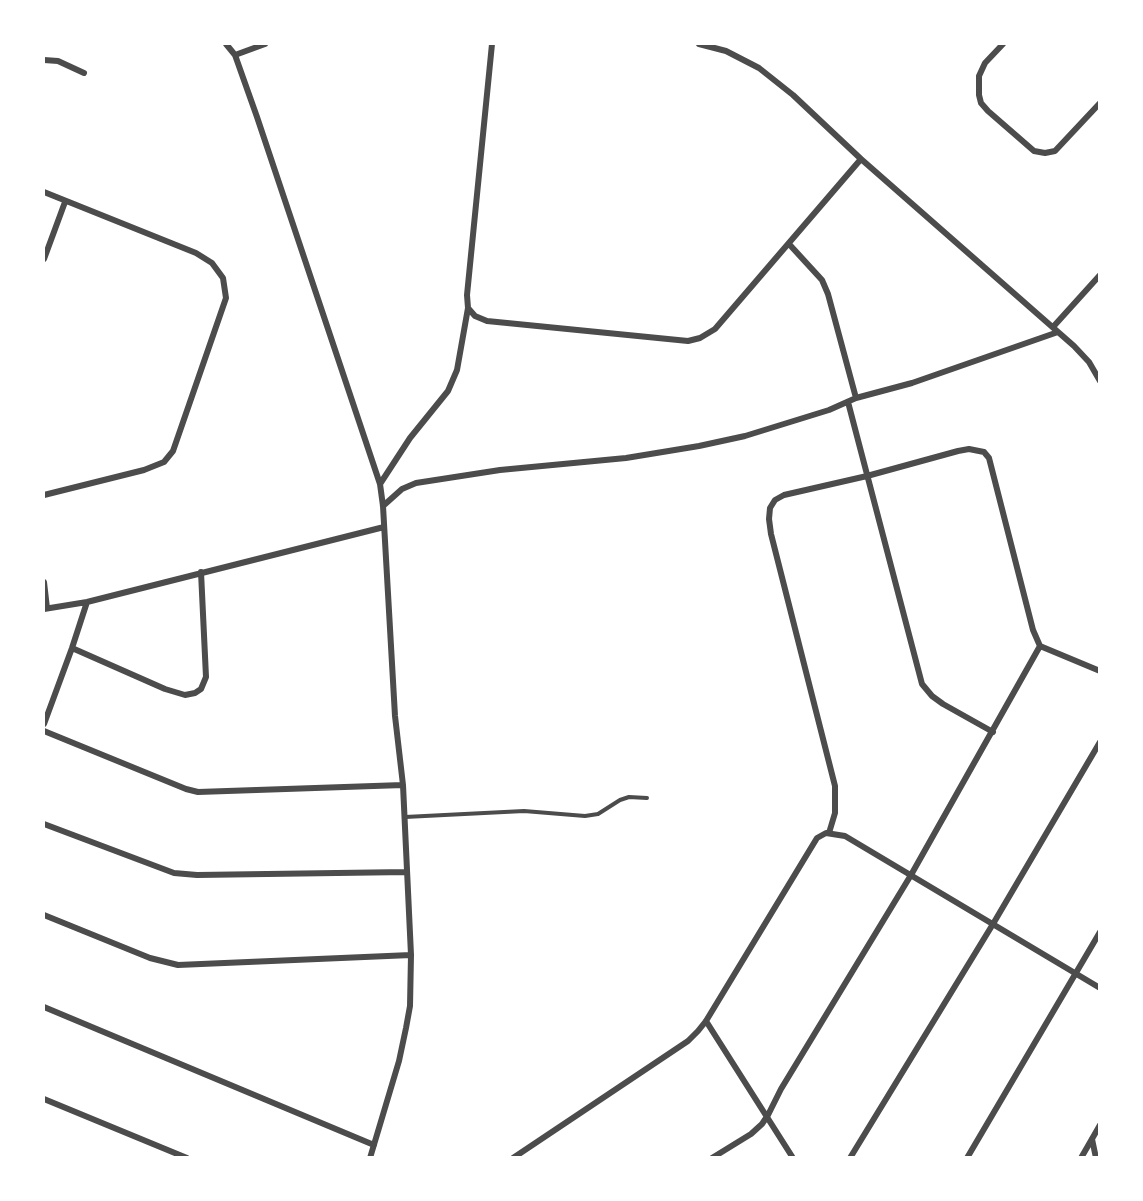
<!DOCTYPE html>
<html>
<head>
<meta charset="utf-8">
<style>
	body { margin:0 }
	#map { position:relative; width:1143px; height:1201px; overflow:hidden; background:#fff; font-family:"Exo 2",sans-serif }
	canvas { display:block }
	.frame { position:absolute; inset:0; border:45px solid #fff; pointer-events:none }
</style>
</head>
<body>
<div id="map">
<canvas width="1143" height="1201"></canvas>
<div class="frame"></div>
</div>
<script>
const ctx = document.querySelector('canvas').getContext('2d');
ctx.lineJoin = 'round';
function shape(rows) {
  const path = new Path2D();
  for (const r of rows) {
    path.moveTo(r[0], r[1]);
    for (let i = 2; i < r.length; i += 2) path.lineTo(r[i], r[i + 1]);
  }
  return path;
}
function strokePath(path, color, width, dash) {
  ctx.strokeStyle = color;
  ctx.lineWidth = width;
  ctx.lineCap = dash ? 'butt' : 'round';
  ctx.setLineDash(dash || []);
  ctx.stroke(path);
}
strokePath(shape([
	[405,817,524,811,585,816,598,814,620,800,629,797,647,798]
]), '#4c4c4c', 4);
strokePath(shape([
	[226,44,235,55,257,117,380,484,383,506,395,716,403,785,411,955,410,1006,406,1028,399,1061,370,1158],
	[492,44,467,295,468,308,475,316,487,321,688,341,700,338,715,329,861,159],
	[699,44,726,51,759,68,793,95,861,159,1074,346,1089,362,1100,381],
	[1003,44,985,63,979,76,979,95,981,103,988,111,1034,151,1045,153,1055,151,1100,103],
	[235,55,265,44],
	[44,60,58,61,84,73],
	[44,192,196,253,212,263,223,278,226,298,173,451,164,462,144,470,44,495],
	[789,244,822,280,828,294,856,398],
	[44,259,65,202],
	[1053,327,1100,275],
	[848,402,922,684,932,696,943,704,993,732],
	[380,484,410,438,448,391,457,370,468,308],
	[383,506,402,489,416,483,500,470,626,458,699,446,745,436,829,410,856,398,912,383,1058,332],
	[44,582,47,608],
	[44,609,87,602,384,527],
	[1040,646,1100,671],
	[72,648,165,689,185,695,195,693,201,689,206,677,201,572],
	[44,724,72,648,87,602],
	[44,731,186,789,198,792,403,785],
	[44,824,174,873,197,875,407,872],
	[829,833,835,813,835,786,771,534,769,519,770,508,775,500,784,495,867,476,958,451,969,449,984,452,989,458,1033,630,1040,646],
	[44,915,150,958,178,965,411,955],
	[44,1007,374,1145],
	[706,1021,793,1158],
	[44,1099,187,1158],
	[1092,1139,1096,1158],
	[513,1158,688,1041,698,1031,706,1021,817,838,826,833,845,836,1100,988],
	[712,1158,751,1134,762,1124,768,1115,781,1089,911,875,1040,646],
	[850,1158,993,924,1100,742],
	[967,1158,1100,932],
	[1081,1158,1100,1125]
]), '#4c4c4c', 6);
</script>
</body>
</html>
